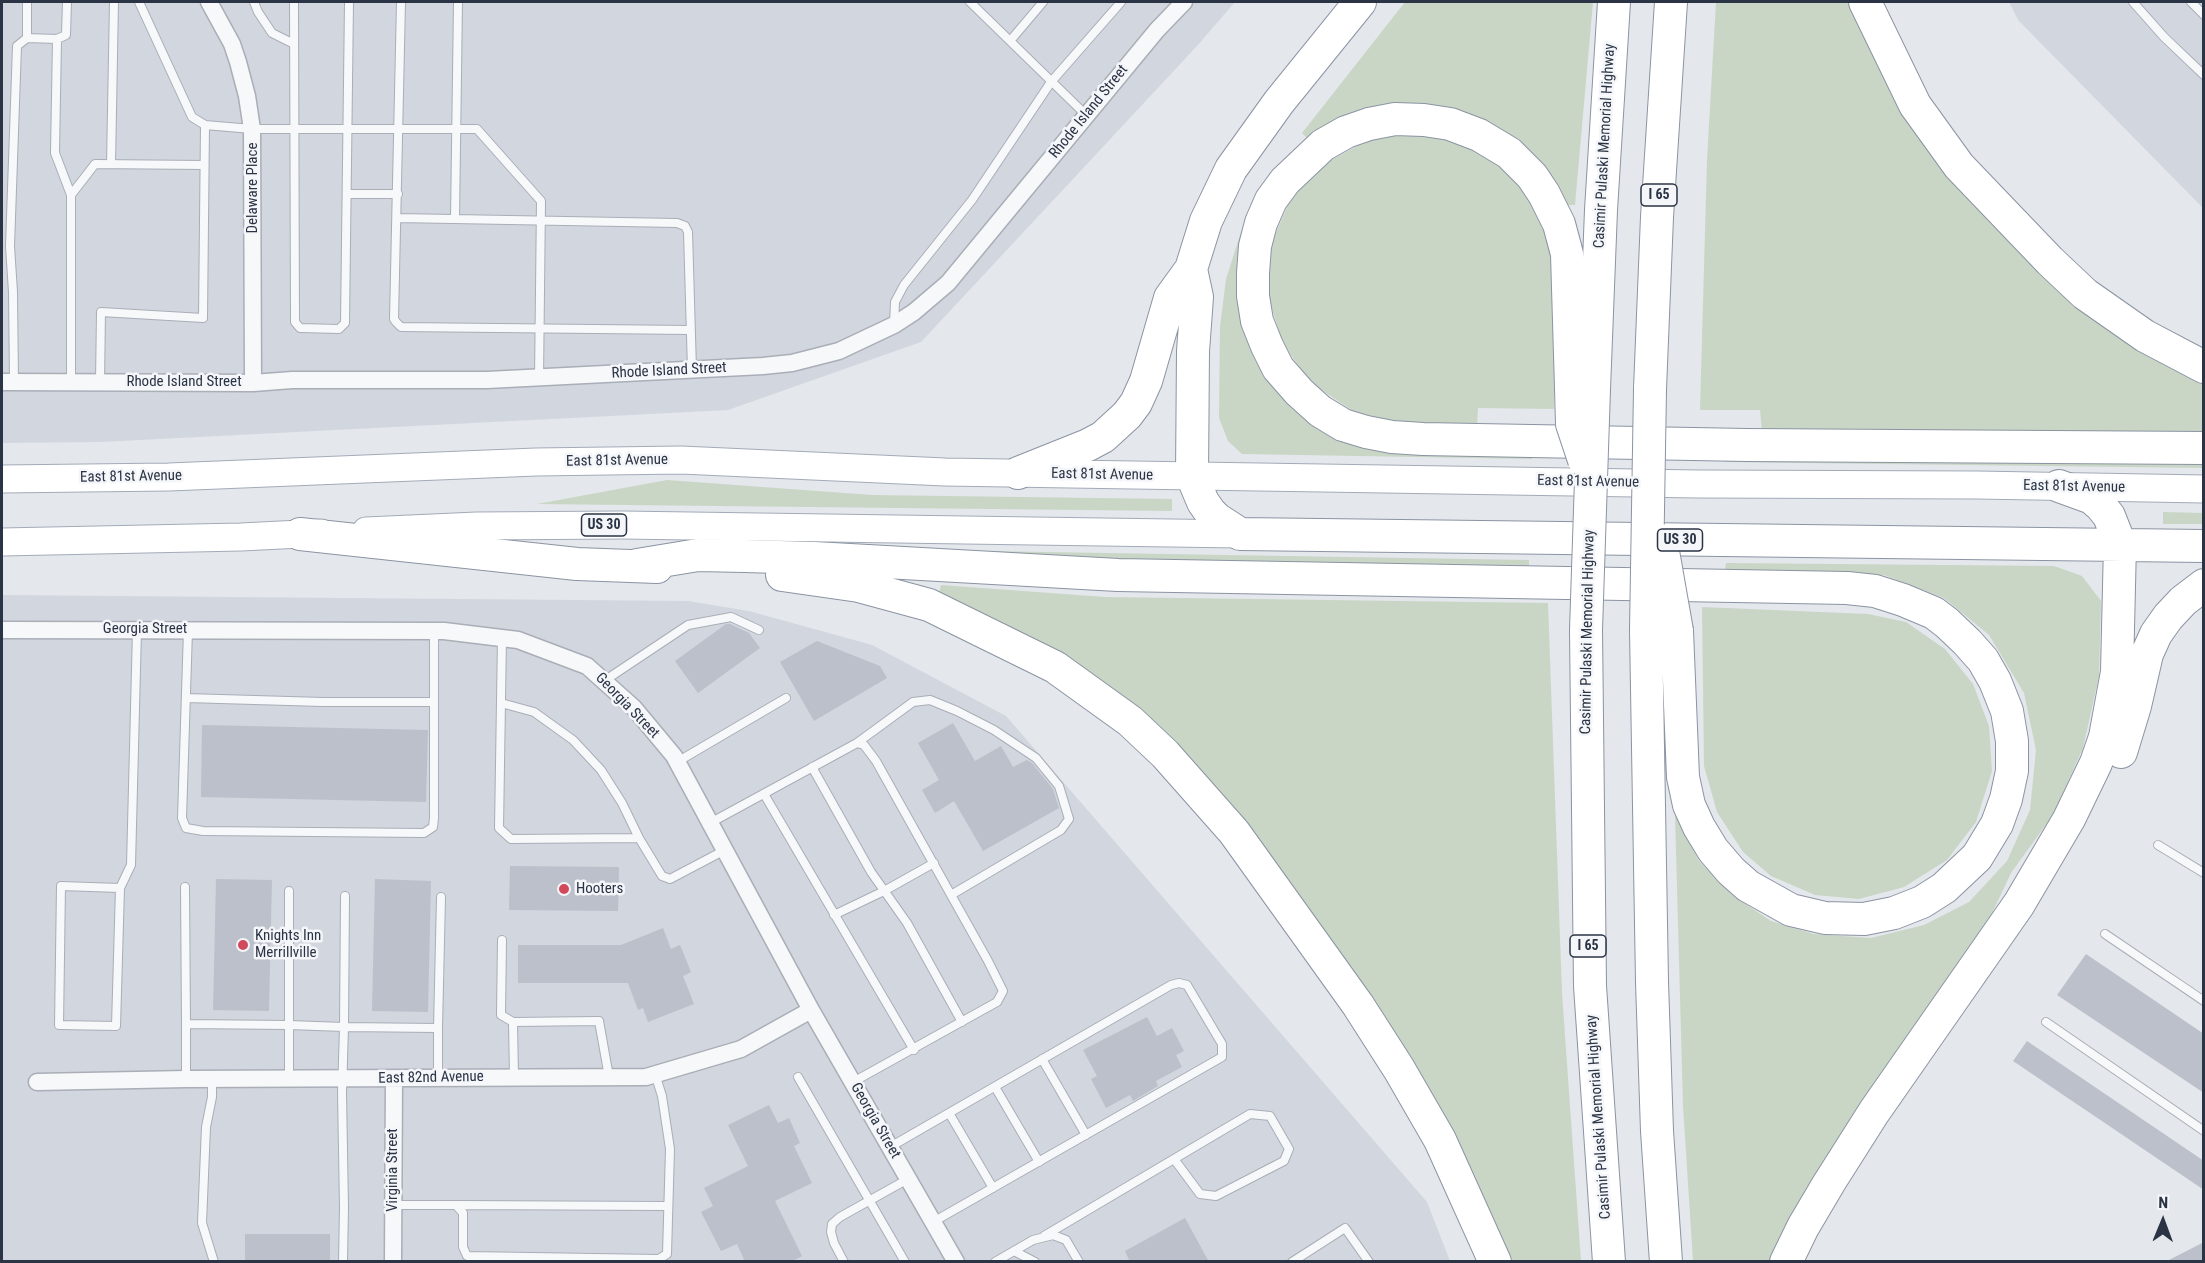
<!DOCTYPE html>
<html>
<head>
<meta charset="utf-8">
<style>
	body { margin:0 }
	#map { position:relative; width:2205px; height:1263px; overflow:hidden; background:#e4e7ec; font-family:"Roboto Condensed",sans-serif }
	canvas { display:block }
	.frame { position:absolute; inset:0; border:3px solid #2b3445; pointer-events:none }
	.north { position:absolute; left:2133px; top:1191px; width:60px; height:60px; -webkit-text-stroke:4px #f4f6f9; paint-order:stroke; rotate:1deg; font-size:16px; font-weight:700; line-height:24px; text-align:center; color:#2b3445 }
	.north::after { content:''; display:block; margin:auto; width:21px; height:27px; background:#2b3445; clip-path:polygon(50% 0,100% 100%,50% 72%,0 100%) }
</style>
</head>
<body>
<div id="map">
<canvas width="2205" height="1263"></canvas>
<div class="frame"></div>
<div class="north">N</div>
</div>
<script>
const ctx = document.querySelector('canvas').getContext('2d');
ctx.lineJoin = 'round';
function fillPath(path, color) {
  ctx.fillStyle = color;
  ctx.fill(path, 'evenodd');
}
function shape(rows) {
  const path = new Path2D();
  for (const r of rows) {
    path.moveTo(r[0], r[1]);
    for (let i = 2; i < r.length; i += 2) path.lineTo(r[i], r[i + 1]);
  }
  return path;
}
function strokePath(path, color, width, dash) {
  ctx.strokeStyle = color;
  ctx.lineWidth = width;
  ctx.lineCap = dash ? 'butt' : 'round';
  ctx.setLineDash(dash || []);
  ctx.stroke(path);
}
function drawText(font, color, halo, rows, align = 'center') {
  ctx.font = font + ' "Roboto Condensed",sans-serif';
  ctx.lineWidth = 5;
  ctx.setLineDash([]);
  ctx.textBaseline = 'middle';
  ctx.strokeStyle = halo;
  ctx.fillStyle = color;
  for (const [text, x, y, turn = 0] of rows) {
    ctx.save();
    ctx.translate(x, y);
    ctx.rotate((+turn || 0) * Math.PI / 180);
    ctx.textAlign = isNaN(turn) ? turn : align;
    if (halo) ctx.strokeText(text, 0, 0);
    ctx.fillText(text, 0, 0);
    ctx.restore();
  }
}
fillPath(shape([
	[2,2,1235,2,1197,46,921,342,728,410,100,442,2,443],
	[2009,2,2203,2,2203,208,2018,20],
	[2,595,688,601,749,611,872,645,1006,716,1427,1202,1450,1261,2,1262]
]), '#d2d6de');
fillPath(shape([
	[1405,2,1593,2,1575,205,1567,205,1461,117,1309,140,1302,133],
	[1716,2,1850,2,1861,32,1905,108,1964,194,2033,264,2203,380,2203,438,1762,431,1760,410,1700,410,1707,160],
	[1411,133,1451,140,1488,156,1523,186,1544,219,1554,261,1554,409,1478,408,1477,425,1396,424,1353,411,1311,383,1283,344,1267,293,1271,244,1290,200,1324,164,1368,140],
	[1242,229,1238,274,1325,427,1532,450,1532,459,1242,454,1228,441,1219,418,1220,327,1226,279],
	[1726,453,2203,460,2204,468,1725,462],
	[667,480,872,495,1172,499,1172,511,537,504],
	[2163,512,2203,513,2203,524,2163,524],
	[985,551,1529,560,1529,568,1090,562,984,555],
	[1726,563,2054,566,2082,576,2101,601,2099,676,2083,748,2053,815,2011,873,1970,960,1777,1261,1693,1261,1683,1106,1675,814,1699,861,1735,897,1771,921,1814,934,1871,938,1924,925,1969,902,2007,861,2030,810,2036,750,2024,693,1989,635,1944,598,1884,575,1725,571],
	[941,585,1105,597,1548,603,1562,993,1581,1261,1512,1261,1459,1146,1398,1038,1078,670,995,619,938,597],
	[1702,607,1868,614,1906,622,1945,649,1973,684,1989,726,1992,771,1976,822,1947,860,1904,887,1859,899,1815,895,1771,876,1743,852,1717,812,1704,766]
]), '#c9d6c5');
fillPath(shape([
	[726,624,730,624,749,633,760,648,698,693,675,661],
	[817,641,880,666,887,678,814,721,780,662],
	[953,723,975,761,1001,746,1013,767,1027,760,1032,763,1053,789,1059,808,983,851,954,801,935,813,922,790,939,780,918,743],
	[202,725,428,730,426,802,201,797],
	[510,866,619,867,618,911,509,910],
	[216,879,272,880,269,1011,213,1010],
	[375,879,431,881,428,1012,372,1011],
	[663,928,671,949,680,945,691,972,683,976,694,1004,648,1022,643,1008,638,1010,628,983,518,983,518,945,621,945],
	[2086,954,2204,1034,2204,1093,2057,995],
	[1147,1017,1157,1036,1172,1028,1184,1051,1176,1055,1182,1067,1156,1081,1158,1086,1133,1101,1130,1095,1106,1108,1091,1079,1097,1076,1083,1050],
	[2027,1041,2204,1161,2204,1190,2013,1061],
	[769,1105,778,1123,789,1118,800,1143,794,1146,812,1183,775,1201,802,1256,791,1262,745,1262,737,1244,721,1251,701,1212,713,1206,704,1188,748,1166,728,1125],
	[1185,1218,1209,1262,1130,1262,1125,1251],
	[245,1234,330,1234,330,1262,245,1262],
	[2204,1242,2204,1262,2165,1262]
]), '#bbc0ca');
const lane = shape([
	[67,2,66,35,57,39,55,153,71,195,71,382],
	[139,2,192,117,205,125],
	[254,2,258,12,272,33,294,44],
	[294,2,295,322,300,328,339,329,345,323,349,2],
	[401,2,394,319,396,322,401,327,690,330],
	[970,2,1086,115],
	[2133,2,2164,37,2204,75],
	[2191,2,2204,15],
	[27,38,27,2],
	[1010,41,1043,2],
	[111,164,114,2],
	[347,194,398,194],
	[71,195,95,164,204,165],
	[397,218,677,223,685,226,688,232,692,370],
	[455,219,458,2],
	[894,324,895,302,904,285,972,200,1051,82,1121,2],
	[14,382,13,292,10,246,17,46,27,38,57,39],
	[100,382,101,312,203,318,205,125,252,129,477,129,541,201,539,378],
	[188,630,182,818,186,828,203,831,424,833,433,827,434,818,434,631],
	[502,638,499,828,511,839,639,838,662,876,670,879,725,850],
	[604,681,688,625,731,617,759,630],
	[186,698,323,702,434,702],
	[501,703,534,712,573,740,601,770,622,803,639,838],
	[857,743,913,702,930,700,957,711,994,730,1036,758,1059,786,1069,819,1061,830,951,895],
	[677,762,786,698],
	[812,767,871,872,907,923,962,1022],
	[764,794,914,1050],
	[710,823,857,743,864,745,876,761,988,961,1003,991,997,1002,853,1082],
	[2158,845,2204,873],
	[61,886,120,888,116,1026,59,1025,61,886],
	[185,887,186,1024],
	[120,888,131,865,137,630],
	[289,891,289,1025,344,1027,345,896],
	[834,915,884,891,934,863],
	[2105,934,2204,1001],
	[502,940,501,1015,513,1022,599,1021,609,1077],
	[513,1022,514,1077],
	[2046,1022,2204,1131],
	[438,1028,441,897],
	[1042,1059,1086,1135],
	[798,1077,905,1262],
	[186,1079,186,1024,289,1025,289,1079],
	[212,1079,212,1097,206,1127,202,1223,214,1262],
	[995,1087,1039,1162],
	[949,1113,993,1188],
	[890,1147,1171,985,1179,983,1187,985,1222,1044,1222,1057,933,1222],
	[393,1205,456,1205,463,1213,463,1247,467,1256,659,1259,667,1254,670,1149,662,1096,655,1074],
	[456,1205,668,1206],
	[1044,1236,1174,1159,1250,1114,1270,1116,1289,1149,1284,1161,1216,1196,1200,1194,1174,1159],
	[1014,1251,1035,1262],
	[343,1262,344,1207,342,1093,344,1027,438,1028,438,1078],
	[844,1262,834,1243,831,1232,832,1224,840,1217,908,1179],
	[995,1262,1033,1240,1053,1235,1066,1240,1079,1262],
	[1292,1262,1345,1228,1369,1262]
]);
const street = shape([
	[209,2,232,44,238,62,247,96,252,129,253,383],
	[2,382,253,383,292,380,487,380,763,366,792,363,839,351,894,325,914,312,948,283,1157,30,1184,2],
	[2,630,444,631,518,640,587,666,634,708,674,756,811,1010,956,1262],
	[37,1082,186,1079,646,1077,741,1049,811,1010],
	[393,1262,394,1079]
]);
const primary = shape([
	[2,479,169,477,536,462,681,460,945,472,1698,484,1977,485,2204,489],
	[366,531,477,526,622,525,1240,534],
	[2,542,241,537,321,533]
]);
const highway = shape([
	[1865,2,1915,105,1959,166,2050,261,2085,294,2145,336,2204,367],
	[1191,269,1197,297,1193,351,1192,476,1203,502,1210,512,1217,519,1240,534,2204,546],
	[1571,388,1567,254,1559,224,1544,194,1532,176,1509,153,1479,135,1450,124,1424,120,1395,119,1369,124,1346,132,1323,145,1285,181,1271,200,1261,223,1255,246,1253,273,1253,296,1257,321,1267,346,1278,368,1299,392,1320,411,1343,425,1366,432,1392,437,1423,439,1747,445,2204,448],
	[1594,389,1601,210,1614,2],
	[1650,389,1657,217,1671,2],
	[1018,473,1088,445,1103,437,1127,415,1136,403,1146,381,1170,298,1191,269,1206,221,1231,169,1279,102,1360,2],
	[300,534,577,564,657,567],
	[637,565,698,555,744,556,814,558,1118,575,1847,588,1875,591,1903,600,1934,613,1947,623,1967,642,1983,660,1995,681,2007,711,2012,741,2012,771,2006,799,1997,824,1977,857,1944,888,1922,902,1894,913,1864,919,1825,918,1791,910,1748,886,1731,871,1713,850,1699,827,1689,805,1683,777,1677,631],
	[782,575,859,586,929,605,1055,667,1130,721,1165,754,1234,832,1358,1005,1399,1069,1440,1140,1495,1262],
	[1586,630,1590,986,1609,1262],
	[1646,630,1652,982,1657,1131,1666,1262],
	[2121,752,2135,706,2147,654,2156,634,2168,617,2183,601,2204,585],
	[1786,1262,1803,1227,1829,1183,1874,1112,2019,904,2069,819,2096,763,2105,737,2117,672,2120,544,2109,516,2101,506,2092,498,2059,486]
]);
strokePath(lane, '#a9aeb7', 10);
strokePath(street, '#a9aeb7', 19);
strokePath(primary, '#a3abb8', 29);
strokePath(highway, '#8b94a3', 34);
strokePath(lane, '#f7f8fa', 8);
strokePath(street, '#f7f8fa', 16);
strokePath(primary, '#fff', 27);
strokePath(highway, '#fff', 32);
const highwayBridge = shape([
	[1571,388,1572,424,1584,460],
	[1661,540,1677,631],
	[1586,630,1594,389],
	[1646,630,1650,389]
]);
strokePath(highwayBridge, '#8b94a3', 34, []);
strokePath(highwayBridge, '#fff', 32);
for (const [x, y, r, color] of [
	[564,889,6,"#d1495b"],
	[243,945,6,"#d1495b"]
]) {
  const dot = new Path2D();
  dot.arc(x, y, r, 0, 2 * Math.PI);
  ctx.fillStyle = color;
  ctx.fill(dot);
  strokePath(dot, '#f4f6f9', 2);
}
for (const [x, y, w] of [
	[1659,195,36],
	[604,525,45],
	[1680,540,45],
	[1588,946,36]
]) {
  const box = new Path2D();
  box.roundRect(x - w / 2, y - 11, w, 22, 4.5);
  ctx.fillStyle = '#f4f6f9';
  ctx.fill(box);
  strokePath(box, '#2b3445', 1.5);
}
drawText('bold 14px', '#2b3445', null, [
	["I 65",1659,195],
	["US 30",604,525],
	["US 30",1680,540],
	["I 65",1588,946]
]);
drawText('15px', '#2b3445', '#f4f6f9', [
	["Rhode Island Street",1089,112,-51],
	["Casimir Pulaski Memorial Highway",1605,146,-87],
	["Delaware Place",253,188,-90],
	["Rhode Island Street",669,371,-3],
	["Rhode Island Street",184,382],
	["East 81st Avenue",617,461,-1],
	["East 81st Avenue",1102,475,1],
	["East 81st Avenue",131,477,-1],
	["East 81st Avenue",1588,482,1],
	["East 81st Avenue",2074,487,1],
	["Georgia Street",145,629],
	["Casimir Pulaski Memorial Highway",1588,632,-89],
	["Georgia Street",627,706,46],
	["East 82nd Avenue",431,1078,-1],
	["Casimir Pulaski Memorial Highway",1599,1117,-94],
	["Georgia Street",875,1121,60],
	["Virginia Street",393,1170,-90]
]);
drawText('15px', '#2b3445', '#f4f6f9', [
	["Hooters",576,889],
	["Knights Inn",255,936],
	["Merrillville",255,953]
], 'left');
</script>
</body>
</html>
